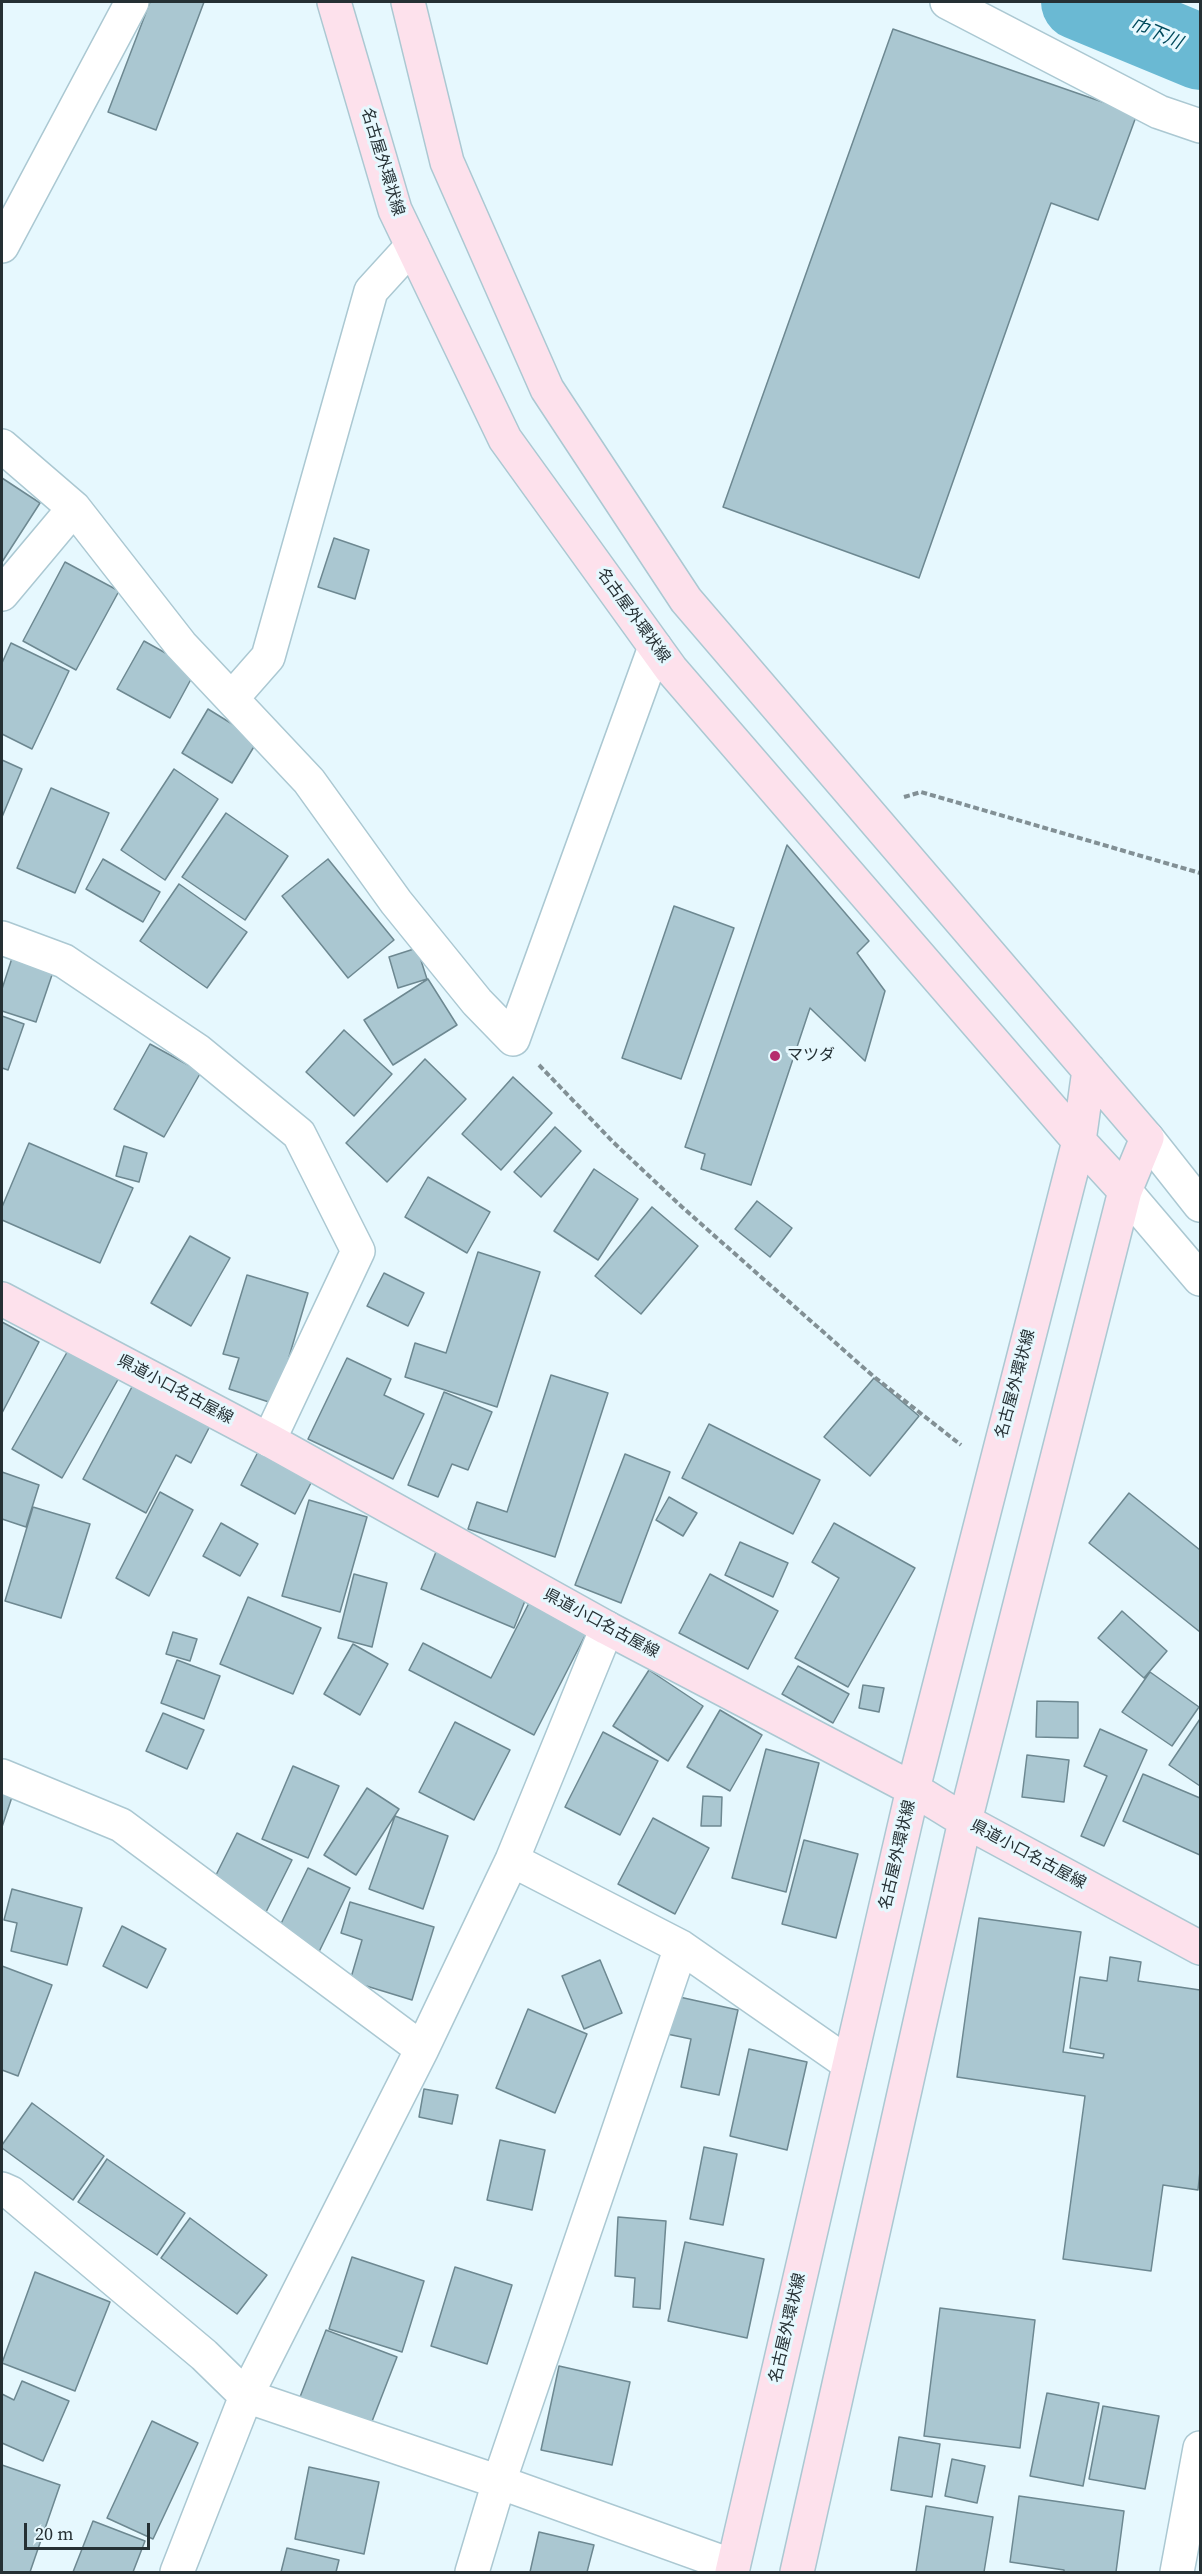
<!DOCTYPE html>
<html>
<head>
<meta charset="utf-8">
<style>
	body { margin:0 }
	#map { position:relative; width:1202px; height:2574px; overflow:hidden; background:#e6f8fe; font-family:"Source Serif 4",serif }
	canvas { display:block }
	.frame { position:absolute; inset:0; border:3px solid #253034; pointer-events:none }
	.scale { position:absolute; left:24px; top:2523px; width:126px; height:27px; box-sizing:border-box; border:3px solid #253034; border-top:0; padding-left:8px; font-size:18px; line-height:21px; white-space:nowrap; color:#253034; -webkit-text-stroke:4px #e6f8fe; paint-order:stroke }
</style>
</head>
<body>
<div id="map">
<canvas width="1202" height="2574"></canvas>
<div class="frame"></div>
<div class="scale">20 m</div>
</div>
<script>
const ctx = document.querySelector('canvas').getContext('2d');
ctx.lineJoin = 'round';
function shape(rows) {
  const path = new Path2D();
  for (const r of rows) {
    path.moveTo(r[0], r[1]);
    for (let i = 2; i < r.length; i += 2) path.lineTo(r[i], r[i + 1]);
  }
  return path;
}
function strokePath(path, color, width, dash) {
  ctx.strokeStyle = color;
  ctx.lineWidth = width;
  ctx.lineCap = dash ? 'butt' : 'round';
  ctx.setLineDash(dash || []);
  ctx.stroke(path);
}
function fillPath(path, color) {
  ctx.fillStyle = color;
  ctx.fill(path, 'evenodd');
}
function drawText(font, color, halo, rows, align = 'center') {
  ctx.font = font + ' "Source Serif 4","Noto Sans JP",serif';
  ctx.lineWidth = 6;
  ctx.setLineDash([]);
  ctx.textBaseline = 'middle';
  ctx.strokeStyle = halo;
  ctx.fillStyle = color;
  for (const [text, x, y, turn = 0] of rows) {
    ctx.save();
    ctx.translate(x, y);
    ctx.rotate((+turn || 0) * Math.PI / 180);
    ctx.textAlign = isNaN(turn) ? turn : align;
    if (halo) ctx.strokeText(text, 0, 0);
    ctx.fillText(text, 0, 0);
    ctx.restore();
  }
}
strokePath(shape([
	[1079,2,1200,52]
]), '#6ab9d3', 76);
const building = shape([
	[150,2,204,2,156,130,108,112,150,2],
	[893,29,1137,114,1098,220,1051,203,919,578,723,507,893,29],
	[2,478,40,503,2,562,2,478],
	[334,538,369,550,355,599,318,587,334,538],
	[65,562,119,591,76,670,23,641,65,562],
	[144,641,196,670,170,718,117,689,144,641],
	[11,643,69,671,32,749,2,734,2,663,11,643],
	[208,709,258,740,232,783,182,753,208,709],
	[2,760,22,769,2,817,2,760],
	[174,769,218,799,165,880,121,850,174,769],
	[51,788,109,813,75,893,17,868,51,788],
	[226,813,288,856,245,920,182,877,226,813],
	[787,845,869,941,857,953,885,991,865,1061,810,1008,751,1185,701,1169,705,1154,685,1147,787,845],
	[103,859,160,892,143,922,86,889,103,859],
	[328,859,394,940,348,978,282,896,328,859],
	[179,884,247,932,207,988,140,941,179,884],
	[674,906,734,928,681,1079,622,1058,674,906],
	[417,948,427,979,398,988,389,957,417,948],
	[13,955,54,969,36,1022,2,1011,2,989,13,955],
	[428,979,457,1025,393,1065,364,1020,428,979],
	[2,1016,24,1024,8,1070,2,1068,2,1016],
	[344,1030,392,1074,354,1116,306,1072,344,1030],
	[150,1044,201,1072,164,1137,114,1109,150,1044],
	[425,1059,466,1099,387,1182,346,1143,425,1059],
	[513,1077,552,1113,501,1170,462,1134,513,1077],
	[555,1127,581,1151,541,1197,514,1172,555,1127],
	[29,1143,133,1188,100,1263,2,1220,2,1207,29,1143],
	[124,1146,147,1153,139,1182,116,1176,124,1146],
	[594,1169,638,1199,598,1260,554,1231,594,1169],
	[428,1177,490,1212,467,1253,405,1217,428,1177],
	[757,1201,792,1228,770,1257,735,1229,757,1201],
	[652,1207,698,1246,641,1314,595,1276,652,1207],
	[190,1236,230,1258,191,1326,151,1303,190,1236],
	[478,1252,540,1272,497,1407,405,1377,415,1343,446,1353,478,1252],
	[384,1273,424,1293,408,1326,367,1306,384,1273],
	[247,1275,308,1293,275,1404,229,1389,239,1358,223,1354,247,1275],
	[2,1322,39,1342,2,1413,2,1322],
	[70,1347,120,1376,62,1478,12,1449,70,1347],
	[347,1358,391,1379,384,1395,424,1414,393,1479,308,1439,347,1358],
	[551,1375,608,1393,555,1557,468,1529,477,1502,507,1512,551,1375],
	[874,1378,919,1416,870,1476,824,1437,874,1378],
	[134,1383,211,1424,191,1463,176,1455,146,1513,83,1479,134,1383],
	[444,1392,492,1412,468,1470,452,1464,438,1497,408,1485,444,1392],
	[709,1424,820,1480,793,1534,682,1478,709,1424],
	[259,1450,313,1479,295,1514,241,1485,259,1450],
	[625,1454,670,1472,621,1603,575,1585,625,1454],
	[2,1472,39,1485,26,1527,2,1519,2,1472],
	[160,1492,193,1510,149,1596,116,1578,160,1492],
	[1129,1493,1200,1550,1200,1632,1089,1543,1129,1493],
	[669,1497,697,1513,683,1536,656,1520,669,1497],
	[309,1500,367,1517,340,1612,282,1596,309,1500],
	[33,1507,90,1524,61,1618,5,1601,33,1507],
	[221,1523,258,1544,240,1576,203,1556,221,1523],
	[834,1523,915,1568,848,1687,795,1658,839,1578,812,1562,834,1523],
	[740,1542,788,1563,773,1597,725,1575,740,1542],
	[436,1552,529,1591,514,1628,421,1589,436,1552],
	[354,1574,387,1583,372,1647,338,1638,354,1574],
	[710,1574,778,1611,748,1669,679,1633,710,1574],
	[248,1597,321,1628,293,1694,220,1664,248,1597],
	[530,1601,588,1630,534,1735,409,1670,423,1643,491,1678,530,1601],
	[1122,1611,1167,1651,1144,1678,1098,1638,1122,1611],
	[173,1632,197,1639,190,1661,166,1654,173,1632],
	[353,1644,388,1664,360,1715,324,1694,353,1644],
	[177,1660,220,1676,204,1719,161,1703,177,1660],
	[798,1666,849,1694,833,1723,782,1694,798,1666],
	[649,1670,703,1706,668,1761,613,1726,649,1670],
	[1150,1672,1199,1707,1172,1746,1122,1712,1150,1672],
	[863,1685,884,1688,879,1712,859,1708,863,1685],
	[1037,1701,1078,1702,1078,1738,1036,1737,1037,1701],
	[720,1710,762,1735,730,1791,687,1767,720,1710],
	[163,1713,204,1730,187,1769,146,1751,163,1713],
	[1200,1719,1200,1786,1169,1765,1200,1719],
	[455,1722,510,1750,474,1820,419,1792,455,1722],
	[1100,1729,1147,1750,1104,1846,1081,1836,1107,1776,1084,1766,1100,1729],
	[603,1732,658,1761,620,1835,565,1807,603,1732],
	[766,1749,819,1763,786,1892,732,1878,766,1749],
	[1027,1755,1069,1760,1064,1802,1022,1797,1027,1755],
	[293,1766,339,1786,308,1858,262,1839,293,1766],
	[1143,1774,1200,1798,1200,1855,1123,1821,1143,1774],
	[2,1783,15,1788,2,1827,2,1783],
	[367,1788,399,1809,356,1875,324,1855,367,1788],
	[703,1796,722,1797,721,1826,701,1826,703,1796],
	[395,1816,448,1836,423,1909,369,1889,395,1816],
	[653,1818,709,1848,675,1914,618,1884,653,1818],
	[237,1833,292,1860,264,1916,209,1889,237,1833],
	[804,1840,858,1854,836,1938,782,1924,804,1840],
	[308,1868,350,1888,317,1956,275,1936,308,1868],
	[12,1889,82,1908,67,1965,11,1951,17,1923,4,1920,12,1889],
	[350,1902,434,1927,412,2000,350,1981,362,1940,341,1933,350,1902],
	[979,1918,1081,1932,1063,2052,1103,2058,1104,2054,1070,2048,1080,1977,1107,1981,1110,1957,1141,1962,1138,1981,1200,1990,1200,2171,1198,2190,1163,2185,1151,2271,1063,2259,1085,2096,957,2077,979,1918],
	[122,1926,166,1949,147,1988,103,1966,122,1926],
	[600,1960,622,2013,584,2029,562,1976,600,1960],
	[2,1966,52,1985,18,2076,2,2070,2,1966],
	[675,1996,738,2010,719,2095,681,2087,691,2039,667,2034,675,1996],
	[528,2009,587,2034,555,2113,496,2088,528,2009],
	[749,2049,807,2062,787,2150,730,2136,749,2049],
	[424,2089,458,2095,452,2124,419,2117,424,2089],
	[32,2103,104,2156,73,2200,2,2148,2,2145,32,2103],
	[500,2140,545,2150,532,2210,487,2200,500,2140],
	[704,2147,737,2154,723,2225,690,2219,704,2147],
	[107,2159,185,2213,157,2255,78,2202,107,2159],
	[618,2217,666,2221,660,2309,633,2307,635,2278,615,2276,618,2217],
	[190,2218,267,2275,237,2314,161,2258,190,2218],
	[685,2242,764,2259,747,2338,668,2321,685,2242],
	[352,2257,424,2281,402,2352,329,2329,352,2257],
	[455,2267,512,2285,487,2364,431,2346,455,2267],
	[35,2272,110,2302,75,2391,2,2363,35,2272],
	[940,2308,1035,2320,1020,2448,924,2436,940,2308],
	[326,2330,397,2357,371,2424,300,2397,326,2330],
	[559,2366,630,2382,612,2465,541,2450,559,2366],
	[22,2381,69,2401,43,2461,2,2443,2,2394,14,2400,22,2381],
	[1047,2393,1099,2403,1083,2486,1030,2476,1047,2393],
	[1103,2406,1159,2416,1145,2489,1089,2479,1103,2406],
	[152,2421,198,2443,153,2539,107,2518,152,2421],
	[899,2437,940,2444,932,2497,891,2490,899,2437],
	[952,2459,985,2466,977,2503,945,2496,952,2459],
	[2,2465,60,2485,30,2572,2,2572,2,2465],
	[309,2467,379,2482,364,2554,295,2539,309,2467],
	[1019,2496,1124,2511,1116,2572,1064,2572,1064,2570,1010,2562,1019,2496],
	[926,2506,993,2517,984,2572,916,2572,926,2506],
	[93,2521,145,2541,133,2572,73,2572,93,2521],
	[539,2532,594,2545,587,2572,530,2572,539,2532],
	[287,2548,339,2560,336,2572,281,2572,287,2548]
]);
fillPath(building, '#aac7d1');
strokePath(building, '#6d8891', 1.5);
const minor = shape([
	[947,2,1159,112,1200,126],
	[2,246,132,2],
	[2,446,74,508,181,645,309,781,396,902,477,1002,513,1039,655,647],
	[2,594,74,508],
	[232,698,268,657,371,291,412,246],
	[2,938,64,961,198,1051,299,1134,358,1251,269,1440],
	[2,1776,121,1825,422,2049],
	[512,1860,681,1947,849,2064],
	[2,2189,11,2193,204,2355,246,2396,499,2482,733,2566],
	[177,2572,246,2396,422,2049,512,1860,607,1628],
	[472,2572,499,2482,681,1947],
	[1177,2572,1200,2448]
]);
const tertiary = shape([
	[1147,1138,1200,1205],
	[1125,1191,1200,1279]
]);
const secondary = shape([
	[334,2,395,210,505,439,671,669,1079,1141,1125,1191],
	[408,2,447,162,547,389,686,600,1147,1138,1125,1191,965,1821,797,2572],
	[2,1299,269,1440,607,1628,913,1789,965,1821,1200,1948],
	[732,2572,913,1789,1079,1141,1089,1070]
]);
strokePath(minor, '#abc8d2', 36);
strokePath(tertiary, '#abc8d2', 36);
strokePath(secondary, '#abc8d2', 36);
strokePath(shape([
	[904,797,921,792,1200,873],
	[539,1065,613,1142,682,1207,873,1376,961,1445]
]), '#829095', 4, [6, 3]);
strokePath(minor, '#fff', 33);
strokePath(tertiary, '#fff', 33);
strokePath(secondary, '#fde1ec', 33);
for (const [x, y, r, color] of [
	[775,1056,6,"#b52d6e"]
]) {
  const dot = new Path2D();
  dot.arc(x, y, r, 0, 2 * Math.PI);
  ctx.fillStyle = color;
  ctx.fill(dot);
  strokePath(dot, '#e6f8fe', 2);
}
drawText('16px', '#253034', '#e6f8fe', [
	["名古屋外環状線",382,162,73],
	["名古屋外環状線",633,616,54],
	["名古屋外環状線",1016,1384,-75],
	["県道小口名古屋線",175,1390,28],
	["県道小口名古屋線",601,1624,28],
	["名古屋外環状線",898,1855,-77],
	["県道小口名古屋線",1028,1855,28],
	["名古屋外環状線",788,2328,-77]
]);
drawText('16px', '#253034', '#e6f8fe', [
	["マツダ",787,1056]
], 'left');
drawText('italic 18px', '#00495b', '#e6f8fe', [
	["巾下川",1156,34,23]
]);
</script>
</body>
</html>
